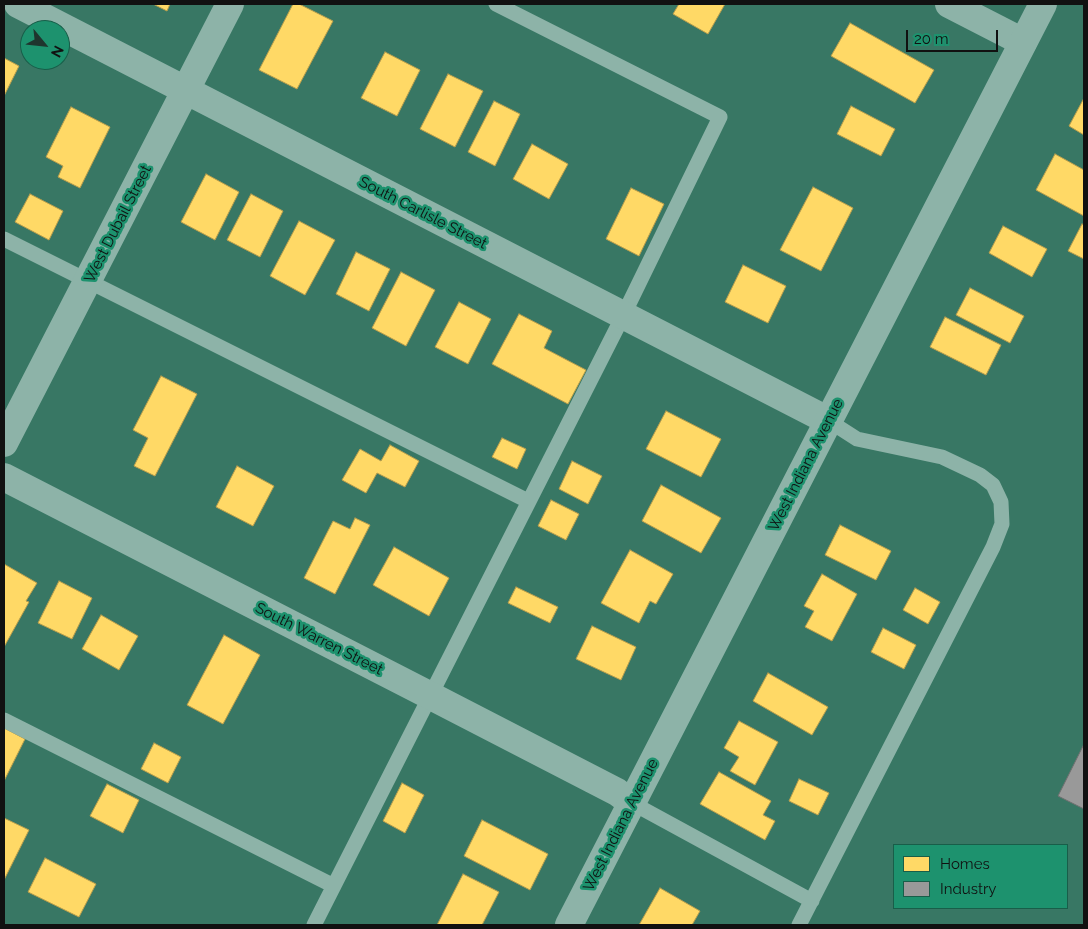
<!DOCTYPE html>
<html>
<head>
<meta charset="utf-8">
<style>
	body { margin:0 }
	#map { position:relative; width:1088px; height:929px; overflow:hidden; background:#387764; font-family:Raleway,sans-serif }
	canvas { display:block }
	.frame { position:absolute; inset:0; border:5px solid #111; pointer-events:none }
	.legend { position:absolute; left:893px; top:844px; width:175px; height:65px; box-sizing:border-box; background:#1d926e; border:1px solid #185e49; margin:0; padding:6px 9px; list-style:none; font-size:15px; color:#111 }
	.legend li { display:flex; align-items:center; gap:10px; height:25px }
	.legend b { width:25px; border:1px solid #185e49 }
	.north { position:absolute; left:20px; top:20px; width:50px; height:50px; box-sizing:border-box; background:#1d926e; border:1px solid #185e49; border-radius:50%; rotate:118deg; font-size:14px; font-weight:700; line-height:20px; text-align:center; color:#111 }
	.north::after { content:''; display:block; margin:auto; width:18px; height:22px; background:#1f352e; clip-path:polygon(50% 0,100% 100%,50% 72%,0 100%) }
	.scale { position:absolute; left:906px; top:30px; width:92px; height:22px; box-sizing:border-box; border:2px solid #111; border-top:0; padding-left:6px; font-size:15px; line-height:18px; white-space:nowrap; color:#111; -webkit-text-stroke:4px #1d926e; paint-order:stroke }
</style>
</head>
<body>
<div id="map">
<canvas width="1088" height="929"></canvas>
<div class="frame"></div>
<ul class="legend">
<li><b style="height:14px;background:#ffd966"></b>Homes</li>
<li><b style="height:14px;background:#999"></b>Industry</li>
</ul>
<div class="north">N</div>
<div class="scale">20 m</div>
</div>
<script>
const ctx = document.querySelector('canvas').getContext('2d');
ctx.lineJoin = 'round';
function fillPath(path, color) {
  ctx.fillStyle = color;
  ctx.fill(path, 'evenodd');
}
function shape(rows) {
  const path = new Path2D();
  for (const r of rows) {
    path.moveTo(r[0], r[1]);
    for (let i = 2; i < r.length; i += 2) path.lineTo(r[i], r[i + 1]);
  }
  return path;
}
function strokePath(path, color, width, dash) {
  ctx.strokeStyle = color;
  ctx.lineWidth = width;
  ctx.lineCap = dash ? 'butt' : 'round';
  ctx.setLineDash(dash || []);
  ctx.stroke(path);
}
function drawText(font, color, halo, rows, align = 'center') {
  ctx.font = font + ' Raleway,sans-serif';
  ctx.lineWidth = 5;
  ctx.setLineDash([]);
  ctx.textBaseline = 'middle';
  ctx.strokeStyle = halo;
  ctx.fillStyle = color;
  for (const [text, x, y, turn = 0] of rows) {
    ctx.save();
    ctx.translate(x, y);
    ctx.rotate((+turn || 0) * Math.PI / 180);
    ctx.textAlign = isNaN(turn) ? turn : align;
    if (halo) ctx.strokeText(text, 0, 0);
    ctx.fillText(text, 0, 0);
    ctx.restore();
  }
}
const homes = shape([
	[153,4,170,4,167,11,153,4],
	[293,4,299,4,333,21,297,89,259,70,293,4],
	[679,4,725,4,708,34,673,14,679,4],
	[850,23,934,70,915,103,831,56,850,23],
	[385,52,420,70,397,116,361,98,385,52],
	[4,58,19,66,4,96,4,58],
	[448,74,483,91,455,147,420,129,448,74],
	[1084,98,1084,135,1069,126,1084,98],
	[494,101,520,114,495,166,468,152,494,101],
	[851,106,895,129,881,156,837,134,851,106],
	[71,107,110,127,80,188,58,177,63,166,46,157,71,107],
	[532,144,568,164,549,199,513,179,532,144],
	[1055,154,1084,170,1084,216,1036,190,1055,154],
	[206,174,239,192,215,240,181,222,206,174],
	[813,187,853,208,821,271,780,250,813,187],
	[631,188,664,204,639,256,606,239,631,188],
	[30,194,63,211,49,240,15,222,30,194],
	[251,194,283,211,260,257,227,240,251,194],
	[299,221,335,240,305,295,270,276,299,221],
	[1082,224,1084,225,1084,259,1068,251,1082,224],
	[1003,226,1047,249,1032,277,989,253,1003,226],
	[356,252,390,269,369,311,336,294,356,252],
	[743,265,786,286,768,323,725,302,743,265],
	[401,272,435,290,406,346,372,328,401,272],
	[970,288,1024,316,1010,343,956,315,970,288],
	[459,302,491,319,468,364,435,347,459,302],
	[519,314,552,331,544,348,586,370,568,404,492,364,519,314],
	[945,317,1001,345,986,375,930,347,945,317],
	[161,376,197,394,155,476,134,466,148,438,133,430,161,376],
	[666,411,721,439,701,477,646,449,666,411],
	[502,438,526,449,517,469,492,457,502,438],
	[390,445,419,461,405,487,377,473,366,493,342,480,360,449,381,461,390,445],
	[572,461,602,476,588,504,559,489,572,461],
	[237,466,274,486,253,526,216,507,237,466],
	[661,485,721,518,701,553,642,521,661,485],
	[551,500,579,514,566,540,538,526,551,500],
	[355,518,370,525,335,594,304,578,333,521,350,529,355,518],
	[840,525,891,551,876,580,825,555,840,525],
	[394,547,449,578,429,616,373,585,394,547],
	[630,550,673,574,656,604,650,601,639,623,601,603,630,550],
	[4,564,37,583,26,601,29,602,4,647,4,564],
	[822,574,857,594,832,641,805,627,814,611,804,606,822,574],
	[59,581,92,598,72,639,38,623,59,581],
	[516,587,558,607,550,623,508,603,516,587],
	[915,588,940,602,928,624,903,610,915,588],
	[101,615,138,636,119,670,82,649,101,615],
	[592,626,636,647,621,680,576,659,592,626],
	[883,628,916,645,904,669,871,652,883,628],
	[224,635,260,655,223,724,187,705,224,635],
	[768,673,828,707,812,735,753,701,768,673],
	[739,721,778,742,755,785,730,771,739,757,724,748,739,721],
	[4,728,25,739,4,781,4,728],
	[154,743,181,757,168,783,141,769,154,743],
	[719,772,771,801,763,815,775,821,765,840,700,804,719,772],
	[799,779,829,793,818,815,789,801,799,779],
	[402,783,424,795,405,833,383,821,402,783],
	[107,784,139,800,123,833,90,816,107,784],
	[4,818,29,830,4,880,4,818],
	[482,820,548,854,530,890,464,856,482,820],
	[45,858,96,884,79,917,28,892,45,858],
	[463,874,499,892,482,925,437,925,463,874],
	[660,888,700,911,692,925,639,925,660,888]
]);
fillPath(homes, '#ffd966');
strokePath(homes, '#b89d4c', 1);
const industry = shape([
	[1084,744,1084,809,1058,796,1084,744]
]);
fillPath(industry, '#999');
strokePath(industry, '#707070', 1);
strokePath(shape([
	[4,239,528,501],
	[4,720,334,886],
	[632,803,812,901],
	[314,925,623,316,720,117,496,4],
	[799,925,993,547,1002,524,1001,502,993,485,980,475,942,457,857,439,829,421]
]), '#8db3a8', 15);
strokePath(shape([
	[18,4,829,421],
	[949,4,1023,42],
	[4,443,230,4],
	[4,477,429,695,617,792,632,803]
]), '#8db3a8', 28);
strokePath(shape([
	[569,925,1043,4]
]), '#8db3a8', 28);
drawText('15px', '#111', '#1d926e', [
	["South Carlisle Street",423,213,27],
	["West Dubail Street",118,224,-63],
	["West Indiana Avenue",806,465,-63],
	["South Warren Street",319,639,27],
	["West Indiana Avenue",621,825,-63]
]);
</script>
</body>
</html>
